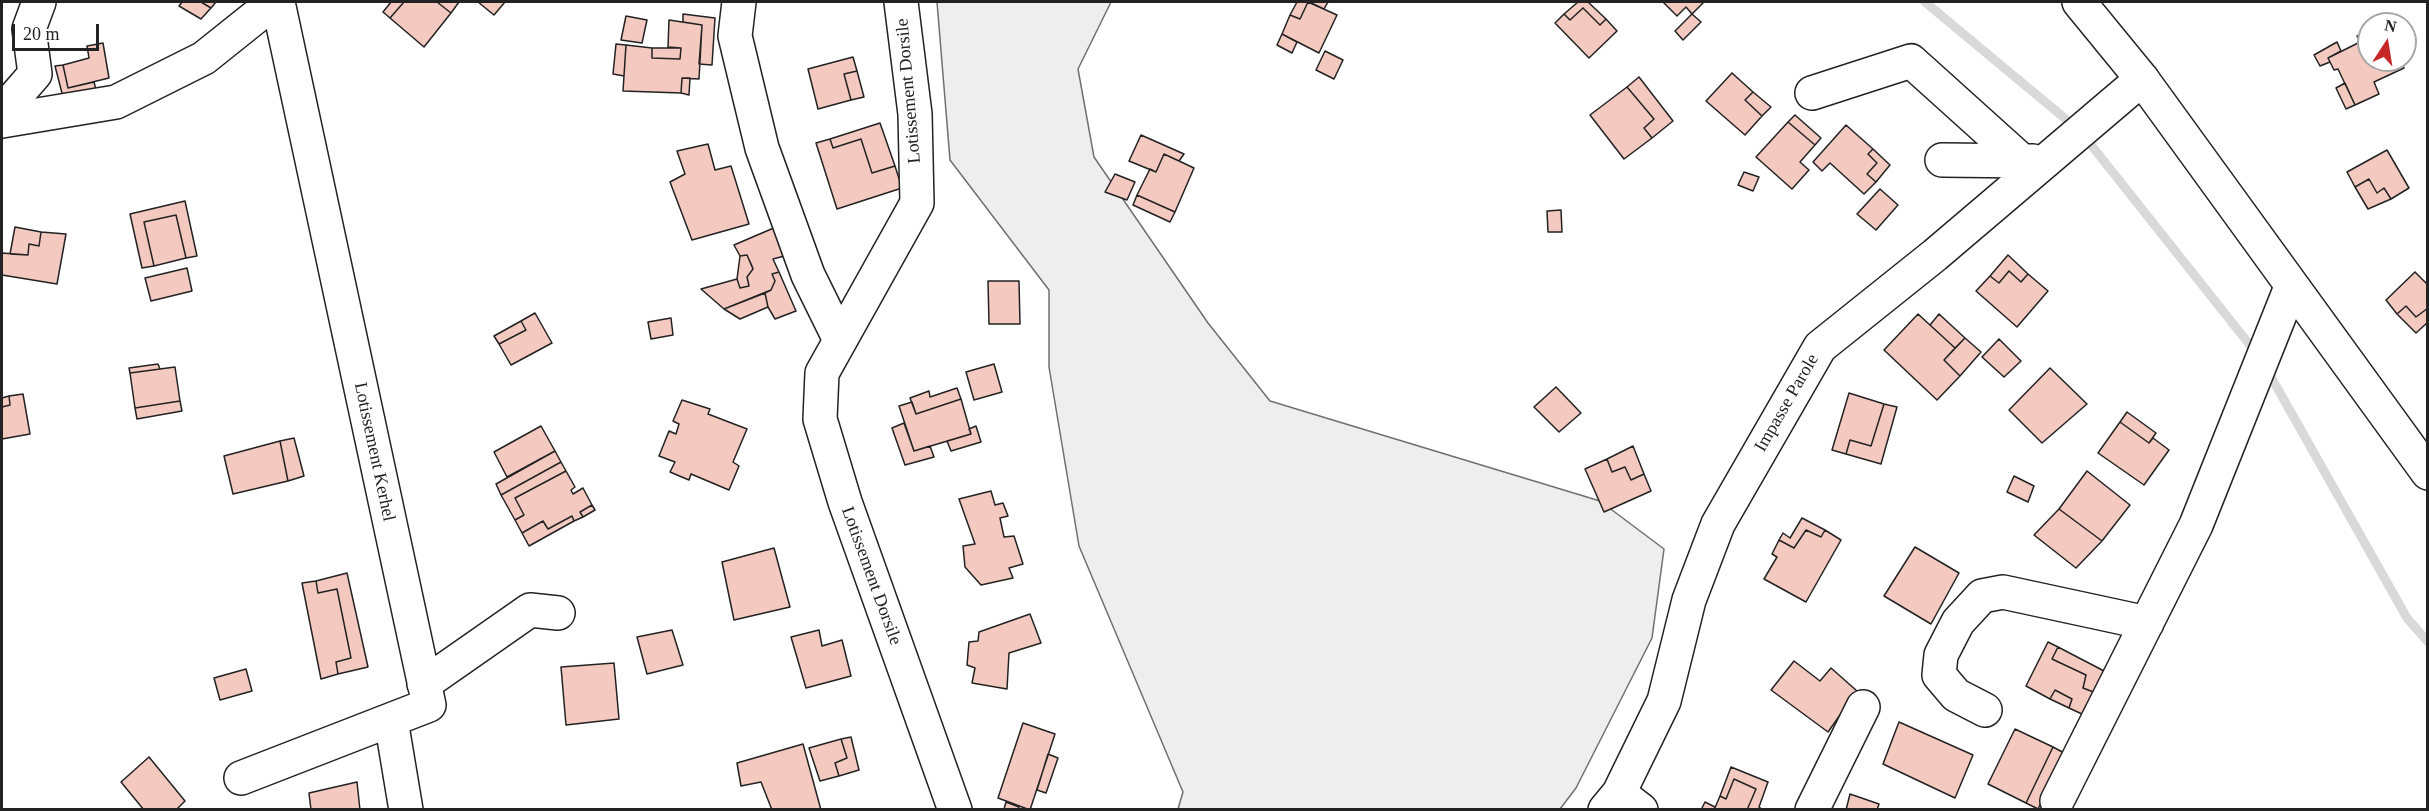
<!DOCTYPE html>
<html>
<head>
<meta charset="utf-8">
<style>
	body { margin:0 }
	#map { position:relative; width:2429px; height:811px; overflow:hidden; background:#fff; font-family:Georgia,serif }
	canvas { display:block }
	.frame { position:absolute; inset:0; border:3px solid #222; pointer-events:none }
	.north { position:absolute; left:2357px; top:12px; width:60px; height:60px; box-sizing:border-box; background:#fff; border:2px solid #a7a7a7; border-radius:50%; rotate:12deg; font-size:16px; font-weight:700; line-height:24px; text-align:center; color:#222 }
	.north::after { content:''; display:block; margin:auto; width:21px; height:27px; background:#c62828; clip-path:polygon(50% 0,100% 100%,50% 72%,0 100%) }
	.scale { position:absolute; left:12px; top:24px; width:87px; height:27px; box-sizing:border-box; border:3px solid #222; border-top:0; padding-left:8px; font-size:18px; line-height:21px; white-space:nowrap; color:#222; -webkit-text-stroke:4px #fff; paint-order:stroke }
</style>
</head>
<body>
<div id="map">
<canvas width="2429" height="811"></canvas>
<div class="frame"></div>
<div class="north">N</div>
<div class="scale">20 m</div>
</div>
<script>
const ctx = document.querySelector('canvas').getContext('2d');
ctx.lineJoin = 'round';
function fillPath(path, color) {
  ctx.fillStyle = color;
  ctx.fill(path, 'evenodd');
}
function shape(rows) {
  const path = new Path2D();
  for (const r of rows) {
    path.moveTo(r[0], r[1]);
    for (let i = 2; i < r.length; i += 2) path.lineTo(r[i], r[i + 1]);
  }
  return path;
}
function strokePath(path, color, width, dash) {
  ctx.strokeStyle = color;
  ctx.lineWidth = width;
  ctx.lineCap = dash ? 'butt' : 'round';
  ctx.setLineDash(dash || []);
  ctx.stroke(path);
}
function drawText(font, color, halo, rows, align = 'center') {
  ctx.font = font + ' Georgia,serif';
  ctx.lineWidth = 4.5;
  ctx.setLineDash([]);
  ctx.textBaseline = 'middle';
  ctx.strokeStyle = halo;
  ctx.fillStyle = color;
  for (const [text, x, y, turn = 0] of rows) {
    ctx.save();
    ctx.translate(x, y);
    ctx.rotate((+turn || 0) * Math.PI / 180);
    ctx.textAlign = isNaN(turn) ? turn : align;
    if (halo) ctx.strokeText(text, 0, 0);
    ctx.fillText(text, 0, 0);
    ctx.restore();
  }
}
const green = shape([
	[937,2,1111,2,1078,69,1094,157,1208,323,1270,401,1600,501,1664,549,1652,638,1576,788,1560,809,1178,809,1183,792,1079,546,1049,367,1049,290,950,160,937,2]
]);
fillPath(green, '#eee');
strokePath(green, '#6f6f6f', 1.5);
strokePath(shape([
	[1925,2,2080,131,2257,354],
	[2266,368,2407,618,2428,642]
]), '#d9d9d9', 9);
const building = shape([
	[182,2,201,2,211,8,201,19,179,6,182,2],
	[201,2,216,2,211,8,201,2],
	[391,2,404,2,390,18,383,12,391,2],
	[404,2,437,2,451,13,424,47,390,18,404,2],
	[437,2,459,2,451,13,437,2],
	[478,2,505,2,494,15,478,2],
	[1297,2,1308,2,1300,19,1290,15,1297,2],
	[1308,2,1337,15,1319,53,1282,34,1290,15,1300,19,1308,2],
	[1309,2,1328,2,1324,9,1309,2],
	[1578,2,1588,2,1606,19,1600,25,1583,8,1570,20,1564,14,1578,2],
	[1663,2,1704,2,1692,14,1686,7,1677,16,1663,2],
	[1583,8,1600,25,1606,19,1617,31,1589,58,1555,23,1564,14,1570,20,1583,8],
	[683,14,715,18,712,65,699,64,702,25,683,22,683,14],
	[1692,14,1701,22,1683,40,1675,31,1692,14],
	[626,16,647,20,642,43,621,40,626,16],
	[669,20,702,25,699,79,682,78,681,93,623,91,626,45,652,48,652,58,680,59,681,48,668,47,669,20],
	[2369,30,2369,60,2401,60,2404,68,2374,82,2379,94,2355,105,2338,69,2334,70,2328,58,2360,42,2357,36,2369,30],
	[1282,34,1297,42,1292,53,1277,45,1282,34],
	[2337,42,2341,51,2328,58,2330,62,2320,66,2314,55,2337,42],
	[103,43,109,78,68,88,63,65,89,58,87,46,103,43],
	[616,44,626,45,624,76,613,74,616,44],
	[652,48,681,48,680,59,652,58,652,48],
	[1325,51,1343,60,1334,79,1316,70,1325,51],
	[853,57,857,71,844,74,851,100,818,109,808,69,853,57],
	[63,65,68,88,94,82,96,90,63,97,55,66,63,65],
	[857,71,864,97,851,100,844,74,857,71],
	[1732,73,1753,92,1745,100,1762,116,1745,135,1706,101,1732,73],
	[1639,77,1673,121,1652,138,1644,128,1654,119,1627,87,1639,77],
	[682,78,690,78,689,95,681,93,682,78],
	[2345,83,2355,105,2346,109,2336,88,2345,83],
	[1627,87,1654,119,1644,128,1652,138,1624,159,1590,115,1627,87],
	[1753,92,1771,107,1762,116,1745,100,1753,92],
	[1795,115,1821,138,1815,145,1788,122,1795,115],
	[1788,122,1815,145,1800,162,1809,170,1792,189,1756,157,1788,122],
	[880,123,895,166,872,173,861,139,833,148,830,139,880,123],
	[1846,125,1873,149,1868,154,1877,163,1867,174,1876,182,1864,194,1830,163,1822,171,1813,162,1846,125],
	[1141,135,1184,154,1179,161,1164,154,1156,172,1129,161,1141,135],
	[830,139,833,148,861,139,872,173,895,166,902,188,837,209,816,143,830,139],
	[708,144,715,170,731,166,749,224,692,240,670,182,685,174,677,151,708,144],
	[1873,149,1890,165,1876,182,1867,174,1877,163,1868,154,1873,149],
	[2387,150,2409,188,2391,199,2384,188,2377,193,2369,179,2355,187,2347,172,2387,150],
	[1164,154,1194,168,1175,212,1137,195,1150,169,1156,172,1164,154],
	[1744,172,1759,177,1753,191,1738,185,1744,172],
	[1115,174,1135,182,1127,200,1105,192,1115,174],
	[2369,179,2377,193,2384,188,2391,199,2368,209,2355,187,2369,179],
	[1880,189,1898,205,1876,230,1857,214,1880,189],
	[1137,195,1175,212,1170,222,1133,205,1137,195],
	[185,201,197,256,186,258,176,215,144,222,154,266,142,268,130,214,185,201],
	[1561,210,1562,232,1548,232,1547,211,1561,210],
	[176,215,186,258,154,266,144,222,176,215],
	[15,227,41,232,39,246,29,244,28,255,10,254,15,227],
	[776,227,788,255,773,259,779,272,772,274,775,281,771,290,724,309,701,289,737,279,740,288,749,286,747,277,753,269,752,266,747,255,740,256,734,245,776,227],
	[41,232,66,234,57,284,2,275,2,253,28,255,29,244,39,246,41,232],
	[747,255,753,269,747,277,749,286,740,288,737,279,740,256,747,255],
	[2008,255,2028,274,2021,282,2009,271,1999,283,1990,276,2008,255],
	[187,268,192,291,151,301,145,278,187,268],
	[2009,271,2021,282,2028,274,2048,291,2017,327,1976,291,1990,276,1999,283,2009,271],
	[779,272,796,311,775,319,768,307,765,293,771,290,775,281,772,274,779,272],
	[2415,272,2428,285,2428,308,2416,317,2406,306,2397,314,2386,300,2415,272],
	[988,281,1019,281,1020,324,989,324,988,281],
	[765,293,768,307,740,319,724,309,765,293],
	[2406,306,2416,317,2428,308,2428,322,2416,333,2397,314,2406,306],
	[535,313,552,343,511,365,499,344,526,330,521,321,535,313],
	[1918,314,1955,348,1944,360,1960,376,1937,400,1884,350,1918,314],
	[1939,314,1965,338,1955,348,1930,325,1939,314],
	[671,318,673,335,651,339,648,322,671,318],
	[521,321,526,330,499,344,494,336,521,321],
	[1965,338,1981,352,1960,376,1944,360,1965,338],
	[1999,339,2021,361,2004,377,1982,357,1999,339],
	[158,364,160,369,130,373,129,368,158,364],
	[994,364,1002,392,974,400,966,372,994,364],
	[175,367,180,401,135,408,130,373,175,367],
	[2050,368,2087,404,2042,443,2009,410,2050,368],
	[1556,387,1581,413,1559,432,1534,407,1556,387],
	[957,388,961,399,916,414,910,398,929,391,930,397,957,388],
	[1849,393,1884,404,1871,446,1850,440,1846,454,1832,450,1849,393],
	[23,394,30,434,2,439,2,407,10,405,9,396,23,394],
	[9,396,10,405,2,407,2,398,9,396],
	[961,399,971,434,914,451,899,406,912,402,916,414,961,399],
	[682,400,710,409,708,414,747,429,733,462,739,466,729,490,691,474,689,480,670,472,675,462,659,456,669,431,676,434,679,424,673,421,682,400],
	[180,401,182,411,137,419,135,408,180,401],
	[1884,404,1897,407,1881,464,1846,454,1850,440,1871,446,1884,404],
	[2127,412,2156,433,2149,443,2120,422,2127,412],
	[2120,422,2149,443,2153,438,2169,450,2144,485,2098,453,2120,422],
	[904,423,914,451,930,446,934,457,905,465,892,428,904,423],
	[541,426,555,451,507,477,494,452,541,426],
	[976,426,981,442,951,451,947,441,971,434,969,429,976,426],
	[294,438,304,476,288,481,280,441,294,438],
	[280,441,288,481,233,494,224,456,280,441],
	[1633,446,1644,474,1631,480,1625,467,1612,472,1607,459,1633,446],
	[555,451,561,462,501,495,496,484,555,451],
	[1607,459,1612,472,1625,467,1631,480,1644,474,1651,491,1604,512,1585,469,1607,459],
	[561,462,566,471,515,498,524,515,515,520,501,495,561,462],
	[566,471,575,487,571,490,573,494,583,488,592,505,580,512,583,517,574,521,572,516,548,529,543,521,522,533,515,520,524,515,515,498,566,471],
	[2087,471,2130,505,2102,541,2059,509,2087,471],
	[2014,476,2034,486,2028,502,2007,492,2014,476],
	[991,491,995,505,1003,503,1008,516,1000,518,1004,537,1014,536,1023,564,1009,568,1013,578,981,585,965,567,963,546,975,544,959,499,991,491],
	[592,505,595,510,583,517,580,512,592,505],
	[2059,509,2102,541,2076,568,2034,535,2059,509],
	[572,516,574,521,529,546,522,533,543,521,548,529,572,516],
	[1802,518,1825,530,1821,537,1806,530,1794,548,1779,540,1783,533,1790,538,1802,518],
	[1806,530,1821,537,1825,530,1841,540,1806,602,1764,579,1777,557,1772,554,1779,540,1794,548,1806,530],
	[1915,547,1959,573,1931,624,1884,596,1915,547],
	[774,548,790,607,734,620,722,562,774,548],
	[347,573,368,667,338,674,336,662,351,658,337,589,318,593,316,581,347,573],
	[316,581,318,593,337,589,351,658,336,662,338,674,321,679,302,583,316,581],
	[1030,614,1041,643,1009,653,1007,689,972,683,975,668,967,665,969,642,978,641,979,632,1030,614],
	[672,630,683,665,647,674,637,637,672,630],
	[819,630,822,646,842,640,851,676,806,688,791,637,819,630],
	[2048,642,2058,647,2052,659,2086,675,2083,688,2096,693,2084,715,2069,708,2072,699,2055,690,2050,699,2026,686,2048,642],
	[2058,647,2106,672,2096,693,2083,688,2086,675,2052,659,2058,647],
	[1794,661,1820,681,1831,668,1857,691,1828,732,1771,690,1794,661],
	[614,663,619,719,566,725,561,667,614,663],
	[246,669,252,691,220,700,214,678,246,669],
	[2055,690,2072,699,2069,708,2050,699,2055,690],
	[1899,722,1973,755,1955,798,1883,764,1899,722],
	[1023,723,1055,734,1030,810,998,798,1023,723],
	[2015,729,2053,747,2026,803,1988,784,2015,729],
	[851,737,859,770,839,776,835,763,847,758,841,739,851,737],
	[841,739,847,758,835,763,839,776,820,781,809,748,841,739],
	[803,744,821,810,772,810,761,782,741,786,737,763,803,744],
	[2053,747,2066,754,2038,809,2026,803,2053,747],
	[1048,754,1058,758,1046,793,1037,790,1048,754],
	[149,757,185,801,176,810,144,810,121,782,149,757],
	[1731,767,1768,782,1759,807,1763,810,1747,810,1756,789,1734,779,1726,799,1720,796,1731,767],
	[1734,779,1756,789,1747,810,1714,810,1720,796,1726,799,1734,779],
	[357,782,360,810,311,810,309,793,357,782],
	[1850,794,1879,804,1877,810,1846,810,1850,794],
	[1006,802,1019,807,1018,810,1004,809,1006,802],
	[1705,802,1715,807,1714,810,1701,810,1705,802]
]);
fillPath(building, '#f3c9c0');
strokePath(building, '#222', 1.5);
const minor = shape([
	[739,2,735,36,762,148,808,275,840,340],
	[901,2,915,114,917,203,822,373,820,419,845,502,955,810],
	[1812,93,1911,61,2022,161],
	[2,112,35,74,29,29,39,2],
	[1942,160,2033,161],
	[424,684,530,610,558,613],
	[1985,710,1956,695,1939,675,1941,655,1958,622,1982,596,2003,592,2147,623],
	[391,720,406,810],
	[241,778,429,705,278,2],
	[1619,793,1641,810],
	[2057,801,2196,525,2291,287],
	[1605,810,1619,793,1664,701,1689,600,1718,524,1820,347,1935,255,2142,79],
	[1812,810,1863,707]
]);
const major = shape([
	[2079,2,2142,79,2428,473],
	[2,121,116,102,204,58,274,2]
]);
strokePath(minor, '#222', 36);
strokePath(major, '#222', 36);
strokePath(minor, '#fff', 33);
strokePath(major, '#fff', 33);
drawText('18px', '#222', '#fff', [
	["Lotissement Dorsile",909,91,-95],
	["Impasse Parole",1787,403,-60],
	["Lotissement Kerhel",374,452,78],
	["Lotissement Dorsile",871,576,70]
]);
</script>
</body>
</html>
